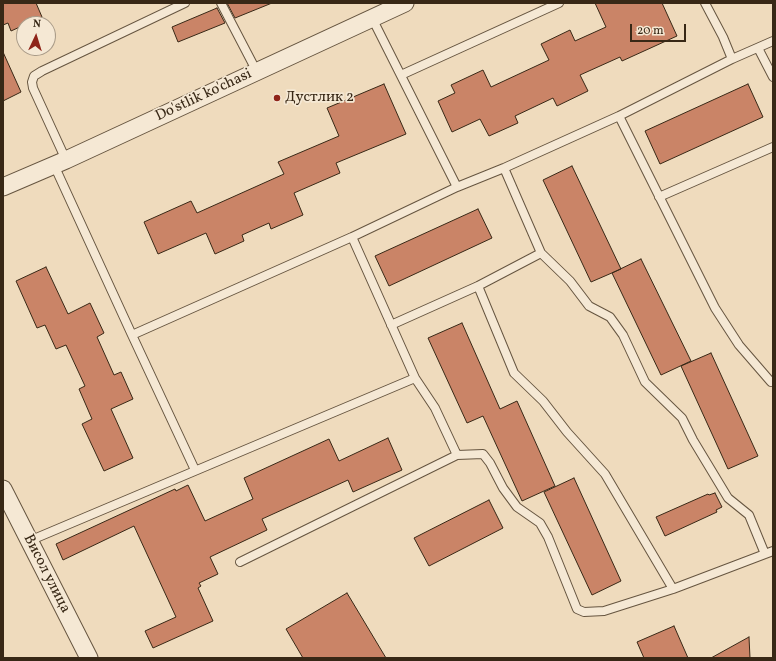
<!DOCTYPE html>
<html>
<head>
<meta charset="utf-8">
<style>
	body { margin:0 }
	#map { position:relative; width:776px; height:661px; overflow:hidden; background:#efdbbd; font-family:Vollkorn,serif }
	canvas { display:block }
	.frame { position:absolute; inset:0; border:4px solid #382816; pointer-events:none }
	.north { position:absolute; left:16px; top:16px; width:40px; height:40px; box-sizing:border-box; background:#f5e8d4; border:1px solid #a99b88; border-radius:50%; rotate:4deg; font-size:11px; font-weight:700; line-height:16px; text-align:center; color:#382816 }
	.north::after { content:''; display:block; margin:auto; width:14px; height:18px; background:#8f2418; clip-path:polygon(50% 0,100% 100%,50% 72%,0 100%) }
	.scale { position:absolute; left:630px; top:24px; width:56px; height:18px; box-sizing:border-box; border:2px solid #382816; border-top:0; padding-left:5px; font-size:12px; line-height:14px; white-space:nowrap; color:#382816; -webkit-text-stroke:3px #f5e8d4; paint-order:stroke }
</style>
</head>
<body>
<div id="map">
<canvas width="776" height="661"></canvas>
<div class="frame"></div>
<div class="north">N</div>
<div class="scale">20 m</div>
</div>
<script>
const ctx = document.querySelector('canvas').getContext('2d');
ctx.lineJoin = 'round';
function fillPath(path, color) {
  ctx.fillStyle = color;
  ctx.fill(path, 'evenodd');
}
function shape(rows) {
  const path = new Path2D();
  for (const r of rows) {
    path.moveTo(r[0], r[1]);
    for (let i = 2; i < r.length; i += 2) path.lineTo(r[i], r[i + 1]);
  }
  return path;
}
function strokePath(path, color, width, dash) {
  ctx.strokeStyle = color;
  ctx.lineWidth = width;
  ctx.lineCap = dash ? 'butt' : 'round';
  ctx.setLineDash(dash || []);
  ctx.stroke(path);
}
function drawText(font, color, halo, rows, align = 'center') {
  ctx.font = font + ' Vollkorn,serif';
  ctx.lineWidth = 3.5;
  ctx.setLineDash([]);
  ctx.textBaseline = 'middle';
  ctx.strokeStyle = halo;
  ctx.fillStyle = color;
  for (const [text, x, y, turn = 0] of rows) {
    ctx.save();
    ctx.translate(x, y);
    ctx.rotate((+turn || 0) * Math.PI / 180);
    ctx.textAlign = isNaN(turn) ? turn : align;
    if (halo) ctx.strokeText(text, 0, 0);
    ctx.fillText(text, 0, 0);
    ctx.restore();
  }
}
const building = shape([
	[3,3,36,3,42,17,11,31,8,23,3,25,3,3],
	[227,3,272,3,235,18,227,3],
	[595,3,662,3,677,36,622,61,620,57,580,75,588,91,557,106,553,98,515,116,518,123,489,136,480,119,452,132,438,101,455,93,451,85,483,70,491,87,549,60,541,44,570,30,575,41,606,27,595,3],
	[217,8,225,23,178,42,172,27,217,8],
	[3,52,21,92,3,101,3,52],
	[384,84,406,134,336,163,340,173,294,193,303,215,271,229,269,223,242,235,244,241,215,254,206,233,158,254,144,222,191,201,197,213,284,174,278,162,339,136,327,108,384,84],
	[748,84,763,117,660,164,645,131,748,84],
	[572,166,621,269,591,282,543,180,572,166],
	[478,209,492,238,389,286,375,256,478,209],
	[641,259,691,361,661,375,612,273,641,259],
	[46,267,68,314,90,303,104,333,97,337,114,375,121,372,133,399,111,409,133,458,104,471,82,424,92,419,79,389,85,386,66,345,56,349,45,325,37,328,16,281,46,267],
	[462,323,500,409,517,401,555,486,522,501,483,416,467,423,428,338,462,323],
	[711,353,758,456,728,469,681,366,711,353],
	[388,438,402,470,353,492,348,480,262,519,267,530,210,557,218,574,199,583,201,586,198,588,213,621,153,648,145,631,176,617,134,526,63,560,56,544,175,489,176,491,188,485,205,521,253,499,244,478,329,439,339,461,388,438],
	[574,478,621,581,592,595,544,492,574,478],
	[715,493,722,507,716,510,717,512,665,536,656,517,708,494,709,495,715,493],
	[489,500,503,528,429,566,414,538,489,500],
	[347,593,386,658,303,658,286,629,347,593],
	[674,626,688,658,644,658,637,642,674,626],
	[749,637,750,658,711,658,749,637]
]);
fillPath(building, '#ca8467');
strokePath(building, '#382816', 1);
const service = shape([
	[221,3,257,72],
	[705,3,723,37,732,59],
	[372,18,457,187],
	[758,48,773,77],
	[401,75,559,3],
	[619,116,715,308,739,345,771,382],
	[66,160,33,88,32,82,34,76,42,71,185,3],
	[54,165,132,335],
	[659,197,773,147],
	[352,237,415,378,435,408,457,455],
	[541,253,570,281,589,306,610,317,623,335,645,382,682,418,693,440,728,498,749,515,765,554],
	[478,286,514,373,543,401,567,432,605,474,673,589],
	[391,325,478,286,541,253,504,168],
	[195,470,132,335,352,237,457,187,504,168,619,116,732,59,773,41],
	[29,541,415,378],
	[240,562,457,455,483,454,490,463,503,488,517,507,540,523,548,537,577,609,584,612,604,611,673,589,773,551]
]);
const minor = shape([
	[3,187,66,160,405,3],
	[3,489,89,658]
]);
strokePath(service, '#665540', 10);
strokePath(minor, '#665540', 19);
strokePath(service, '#f5e8d4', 8);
strokePath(minor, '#f5e8d4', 17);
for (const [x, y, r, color] of [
	[277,98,4,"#8f2418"]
]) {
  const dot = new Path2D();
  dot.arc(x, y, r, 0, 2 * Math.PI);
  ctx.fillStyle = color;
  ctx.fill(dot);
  strokePath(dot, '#f5e8d4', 1.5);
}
drawText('15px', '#382816', '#f5e8d4', [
	["Do'stlik ko'chasi",204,96,-25],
	["Висол улица",46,574,63]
]);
drawText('15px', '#382816', '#f5e8d4', [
	["Дустлик 2",285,98]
], 'left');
</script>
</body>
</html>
